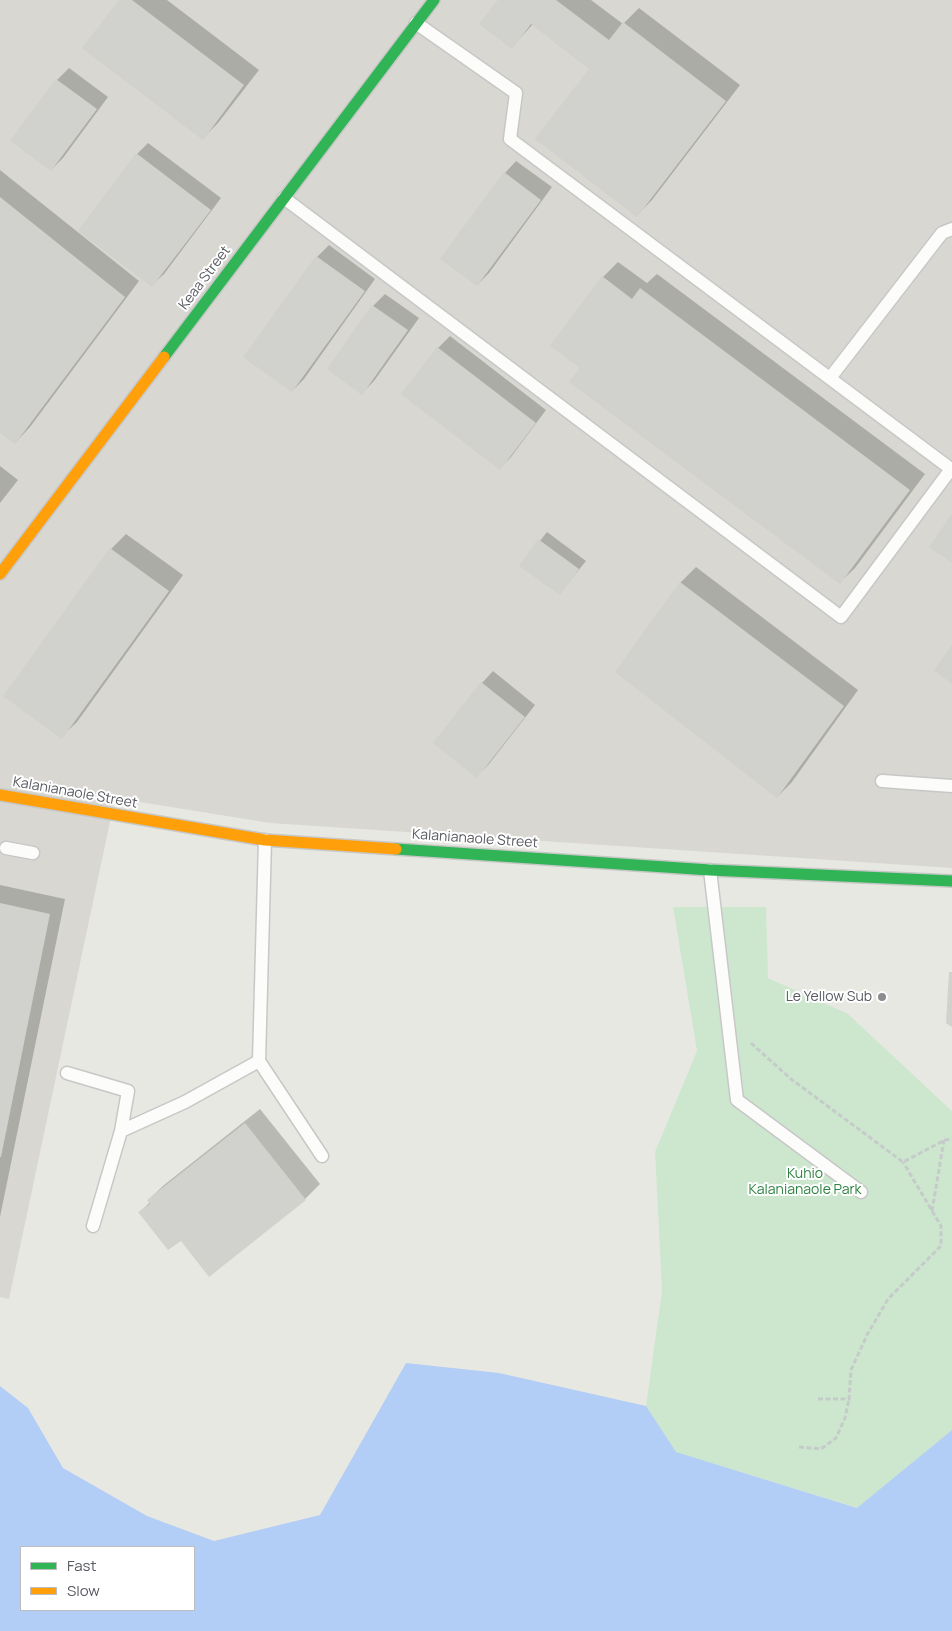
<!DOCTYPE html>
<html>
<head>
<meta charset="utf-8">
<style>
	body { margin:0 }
	#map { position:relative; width:952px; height:1631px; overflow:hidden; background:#e8e8e2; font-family:Manrope,sans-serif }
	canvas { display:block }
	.legend { position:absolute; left:20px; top:1546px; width:175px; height:65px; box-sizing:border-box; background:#fff; border:1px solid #bcbdc0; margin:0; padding:6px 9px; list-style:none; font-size:15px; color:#575a61 }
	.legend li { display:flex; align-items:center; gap:10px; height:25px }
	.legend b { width:25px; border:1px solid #bcbdc0 }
</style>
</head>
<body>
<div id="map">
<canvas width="952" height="1631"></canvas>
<ul class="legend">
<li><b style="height:6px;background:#30b455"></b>Fast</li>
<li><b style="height:6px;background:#ff9f0a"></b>Slow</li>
</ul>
</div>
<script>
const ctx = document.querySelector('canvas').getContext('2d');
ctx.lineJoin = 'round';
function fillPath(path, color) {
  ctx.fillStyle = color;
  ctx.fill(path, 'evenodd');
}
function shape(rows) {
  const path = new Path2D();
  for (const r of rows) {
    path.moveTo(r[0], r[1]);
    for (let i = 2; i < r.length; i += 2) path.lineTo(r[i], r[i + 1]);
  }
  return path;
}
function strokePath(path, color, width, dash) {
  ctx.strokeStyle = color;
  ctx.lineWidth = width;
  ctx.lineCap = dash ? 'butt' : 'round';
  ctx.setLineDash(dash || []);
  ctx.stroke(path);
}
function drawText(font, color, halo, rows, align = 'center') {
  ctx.font = font + ' Manrope,sans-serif';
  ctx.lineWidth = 4;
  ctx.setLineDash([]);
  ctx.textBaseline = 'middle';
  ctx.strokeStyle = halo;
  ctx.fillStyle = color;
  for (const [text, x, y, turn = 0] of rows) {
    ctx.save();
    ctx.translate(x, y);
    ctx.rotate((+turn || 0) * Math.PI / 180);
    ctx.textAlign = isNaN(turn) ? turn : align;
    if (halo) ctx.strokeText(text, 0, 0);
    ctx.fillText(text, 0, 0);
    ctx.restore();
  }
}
fillPath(shape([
	[0,0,952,0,952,868,270,823,115,798,9,1299,0,1297]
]), '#d8d7d1');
fillPath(shape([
	[673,907,766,907,768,978,848,1014,952,1111,952,1430,858,1508,675,1452,646,1406,662,1291,655,1152,697,1051]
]), '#cde7cf');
fillPath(shape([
	[406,1363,499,1373,646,1406,676,1452,857,1508,952,1430,952,1631,0,1631,0,1386,28,1408,63,1468,147,1516,214,1541,320,1515],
	[21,1547,194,1547,194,1610,21,1610]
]), '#b2cdf6');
fillPath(shape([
	[121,0,167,0,259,70,218,123,203,138],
	[499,0,591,0,623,24,639,8,740,85,652,200,637,215,591,69,533,24,512,47],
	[69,68,108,97,63,158,51,170,12,141,57,80],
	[148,143,221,198,164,274,152,285,137,154],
	[516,161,552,187,489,273,477,285,505,173],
	[0,170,139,281,30,427,15,443,0,431],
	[329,245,375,279,304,379,292,391,317,257],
	[618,262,647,283,657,274,925,474,855,568,839,583,582,368,603,277],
	[385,294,419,318,374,381,362,393,373,306],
	[450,336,546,410,511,457,500,468,438,348],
	[0,466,18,480,0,503],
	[547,532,586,561,560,593,521,565],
	[126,534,183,575,77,722,61,737,111,549],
	[696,567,858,690,792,782,777,797,617,672,681,582],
	[493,671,535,705,489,764,477,776,482,683],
	[0,885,65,899,0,1217],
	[260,1109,320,1184,305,1199,140,1212,150,1202,148,1200,164,1185]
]), '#0003');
fillPath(shape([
	[119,0,132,0,244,85,203,140,82,48],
	[498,0,556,0,609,40,623,22,726,101,637,217,535,139,589,69,531,24,512,49,479,24],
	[56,79,97,109,51,171,10,141],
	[136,153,211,210,152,287,78,231],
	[504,172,541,200,477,286,440,259],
	[0,197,125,297,15,444,0,433],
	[316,256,365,291,292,392,243,357],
	[602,276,632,299,640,288,910,490,840,584,569,382,580,368,550,346],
	[372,305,408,330,362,395,327,369],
	[437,347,536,423,500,470,401,394],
	[952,514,952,563,929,547],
	[538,539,579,569,560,595,519,566],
	[110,548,169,591,62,739,3,696],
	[680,582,844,706,777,798,615,672],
	[952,645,952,684,934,670],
	[481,682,525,717,477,778,433,743],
	[0,903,50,914,1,1157,0,1157],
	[949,972,952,972,952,1027,946,1023],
	[245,1123,306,1200,209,1277,181,1241,168,1250,138,1212,150,1204,147,1200]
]), '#d1d1cd');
const lane = shape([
	[284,198,841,617,951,469,510,139,516,93,416,23],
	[830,378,942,233,952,229],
	[882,781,952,786],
	[265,840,259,1061,322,1156],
	[6,848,33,853],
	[710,870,737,1100,861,1192],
	[67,1073,128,1091,121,1131],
	[93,1226,121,1131,185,1102,259,1061]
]);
const fast = shape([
	[164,357,434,0],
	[396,849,710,870,952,881]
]);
const slow = shape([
	[0,574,164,357],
	[0,795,265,840,396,849]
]);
strokePath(lane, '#c7c7c7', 15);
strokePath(fast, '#c7c7c7', 14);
strokePath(slow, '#c7c7c7', 14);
strokePath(shape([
	[751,1043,791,1079,903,1162,945,1140,952,1139],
	[932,1211,944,1140],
	[818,1399,849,1399,851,1370,867,1335,888,1299,941,1246,941,1226,903,1162],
	[799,1447,821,1449,836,1438,845,1418,849,1399]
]), '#c5cbc9', 3, [5, 2.5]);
strokePath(lane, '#fcfcfb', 12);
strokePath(fast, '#30b455', 11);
strokePath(slow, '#ff9f0a', 11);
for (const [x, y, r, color] of [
	[882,997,5,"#8a8c8e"]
]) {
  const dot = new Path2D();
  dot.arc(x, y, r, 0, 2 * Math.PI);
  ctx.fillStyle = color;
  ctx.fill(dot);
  strokePath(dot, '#fff', 2);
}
drawText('14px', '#575a61', '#fff', [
	["Keaa Street",205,278,-53],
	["Kalanianaole Street",75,793,10],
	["Kalanianaole Street",475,839,4]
]);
drawText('14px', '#575a61', '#fff', [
	["Le Yellow Sub",872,997]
], 'right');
drawText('14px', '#2d8240', '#fff', [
	["Kuhio",805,1174],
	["Kalanianaole Park",805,1190]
]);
</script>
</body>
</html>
